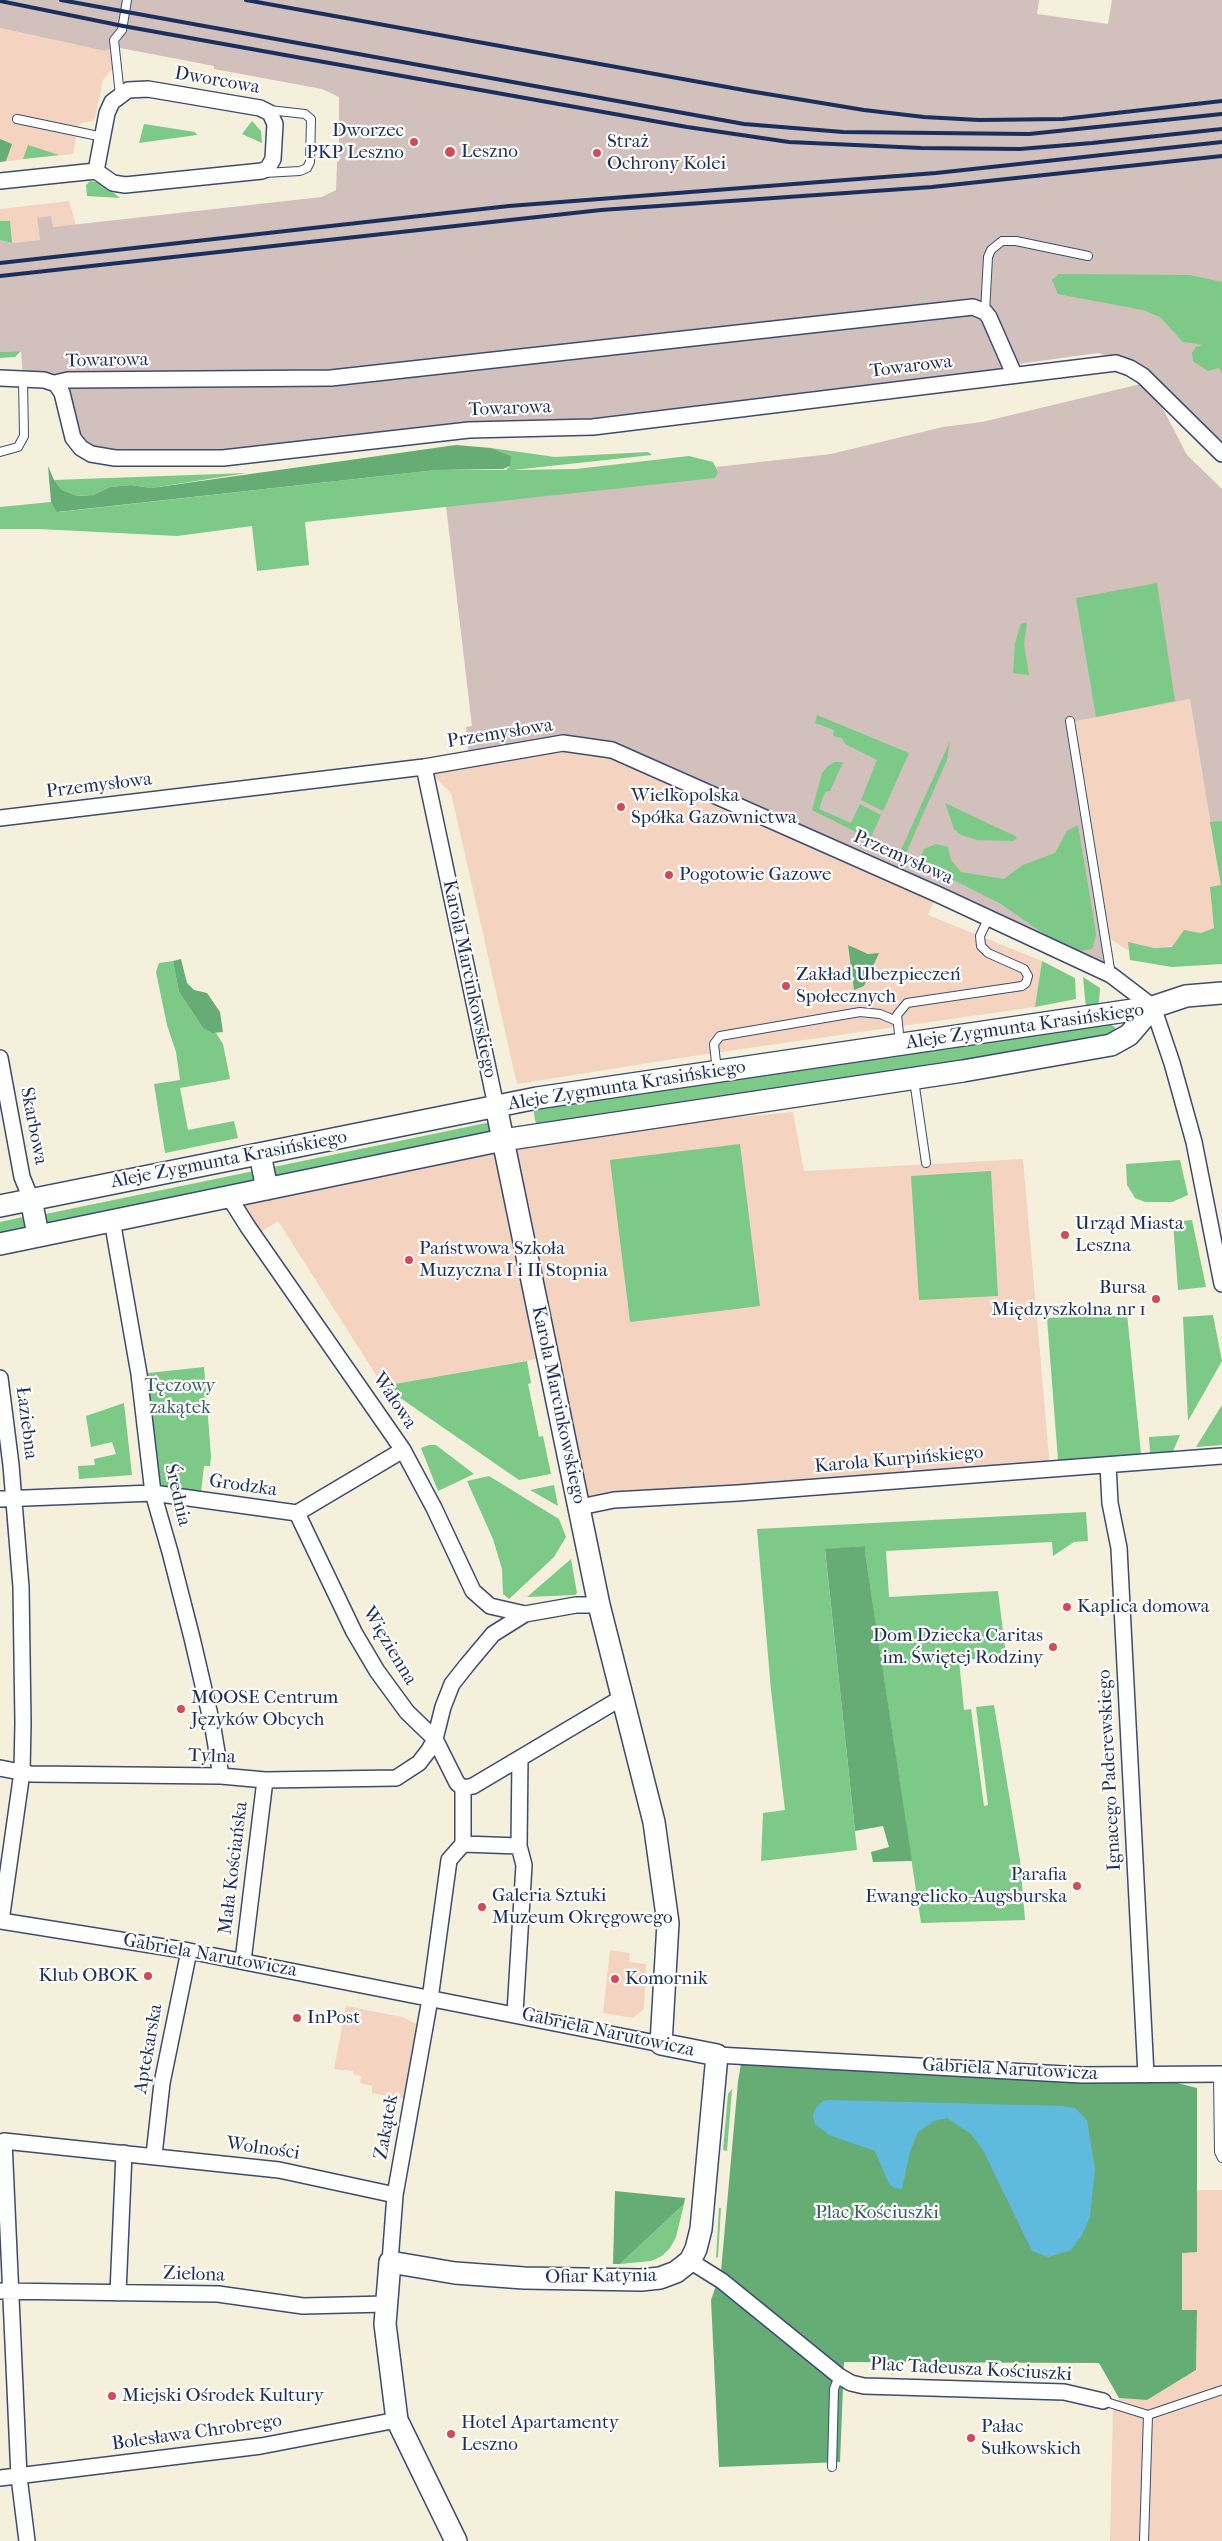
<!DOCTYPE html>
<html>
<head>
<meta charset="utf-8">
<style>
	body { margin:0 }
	canvas { display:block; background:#f4f0dc }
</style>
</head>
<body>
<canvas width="1222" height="2541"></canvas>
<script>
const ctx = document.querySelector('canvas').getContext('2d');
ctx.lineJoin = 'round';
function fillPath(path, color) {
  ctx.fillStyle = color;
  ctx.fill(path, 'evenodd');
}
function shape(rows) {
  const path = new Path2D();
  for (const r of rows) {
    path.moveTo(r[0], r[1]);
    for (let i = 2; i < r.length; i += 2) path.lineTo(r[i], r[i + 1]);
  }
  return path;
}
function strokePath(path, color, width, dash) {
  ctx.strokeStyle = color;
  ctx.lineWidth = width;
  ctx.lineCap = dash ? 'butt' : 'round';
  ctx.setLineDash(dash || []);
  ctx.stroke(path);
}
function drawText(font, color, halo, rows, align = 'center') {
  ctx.font = font + ' "IM FELL French Canon",serif';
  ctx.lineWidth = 4.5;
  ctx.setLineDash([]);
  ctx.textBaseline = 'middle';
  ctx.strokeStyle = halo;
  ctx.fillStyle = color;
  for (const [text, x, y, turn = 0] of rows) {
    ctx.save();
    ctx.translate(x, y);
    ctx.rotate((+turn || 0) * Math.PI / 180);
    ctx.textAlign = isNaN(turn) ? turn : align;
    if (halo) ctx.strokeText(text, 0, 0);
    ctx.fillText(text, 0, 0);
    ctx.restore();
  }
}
fillPath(shape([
	[0,28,105,51,115,47,115,66,103,80,95,118,92,121,81,123,78,127,73,154,0,162],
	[69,201,76,225,52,227,37,219,40,240,12,243,0,240,0,209],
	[1190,699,1222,892,1222,942,1127,950,1106,936,1070,721],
	[563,743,612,750,937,894,928,915,1042,961,1035,1007,693,1056,517,1084,451,793,424,767],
	[793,1112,804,1171,1023,1159,1050,1468,580,1507,548,1357,383,1386,278,1221,258,1234,229,1197,503,1140],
	[610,1950,630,1953,629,1962,646,1964,644,2009,633,2018,603,2013],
	[346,2006,402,2017,417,2024,407,2099,372,2093,372,2086,360,2083,361,2076,353,2074,353,2071,334,2069],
	[1197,2190,1222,2190,1222,2541,1110,2541,1113,2410,1119,2410,1119,2398,1147,2400,1196,2370,1197,2311,1182,2310,1182,2252,1196,2252]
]), '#f5d3c1');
fillPath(shape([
	[0,0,1039,0,1037,14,1108,24,1112,0,1222,0,1222,449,1134,364,1098,353,1018,364,991,321,1014,374,593,427,223,458,115,458,81,448,62,393,23,379,21,351,0,352,0,240,12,243,40,240,37,218,51,216,53,227,322,197,336,190,337,162,339,161,339,97,322,89,214,69,214,66,115,47,105,51,0,28],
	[1149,382,1187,455,1222,489,1222,892,1190,699,1070,722,1111,975,612,750,563,743,469,758,466,727,472,726,446,506,718,472,716,467,831,454,943,427,982,422]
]), '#d1c0bc');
fillPath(shape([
	[252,121,261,131,262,143,242,134],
	[144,124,195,132,197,135,139,143],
	[28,145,59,155,23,159],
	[90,181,101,183,120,198,87,196,86,185],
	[0,221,10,221,12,243,0,240],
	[1059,274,1190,275,1222,282,1222,374,1219,368,1208,371,1193,361,1192,353,1196,347,1204,345,1183,342,1160,317,1143,310,1058,294,1052,280],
	[21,351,15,357,0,358,0,352],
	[491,448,555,457,648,452,652,455,513,470,576,469,689,456,713,462,718,472,715,478,305,522,309,565,257,571,252,526,177,536,39,529,0,529,0,507,51,502,59,512,436,470,506,470,510,466,510,456],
	[247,473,151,488,131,485,110,487,93,495,75,496,62,490,54,480],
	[1157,583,1175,701,1096,717,1076,598],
	[1027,622,1024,644,1029,675,1013,673,1015,643,1021,624],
	[817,715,909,753,883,811,861,800,877,760,845,744,842,738,833,736,834,730,815,723],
	[950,741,947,760,906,853,902,854,901,850],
	[835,762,843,762,830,791,825,792,819,809,851,823,860,804,881,815,870,839,812,810,822,773,828,766],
	[945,803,1015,836,1017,838,1013,841,977,840,961,835,954,829],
	[1222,821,1222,964,1172,967,1130,960,1128,942,1154,948,1172,947,1184,930,1201,933,1214,928,1210,887,1221,885,1210,822],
	[1078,825,1095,927,1096,936,1092,949,1080,951,1060,945,1001,904,918,862,924,849,936,844,948,847,951,860,961,872,1004,879,1023,865,1055,853,1067,831],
	[173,961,179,992,203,1028,216,1033,223,1044,230,1079,180,1088,188,1130,234,1121,238,1138,165,1153,154,1084,180,1080,176,1052,167,1025,156,972,159,963],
	[1042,961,1075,978,1076,999,1035,1007],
	[1083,977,1100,988,1099,1002,1093,1007,1086,1008],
	[1107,1022,1116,1028,1110,1033,960,1063,536,1125,533,1107],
	[491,1122,497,1151,268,1200,259,1170],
	[740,1144,760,1306,630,1322,610,1160],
	[1180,1160,1188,1195,1172,1202,1145,1202,1135,1198,1127,1185,1126,1164],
	[254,1171,262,1201,41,1244,36,1216],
	[991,1171,998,1296,919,1300,911,1176],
	[32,1215,38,1243,0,1250,0,1222],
	[1192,1220,1206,1287,1178,1290,1173,1222],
	[1127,1314,1141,1454,1058,1460,1047,1318],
	[1213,1315,1222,1361,1188,1421,1183,1317],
	[527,1361,531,1383,528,1384,539,1437,543,1436,551,1474,519,1480,383,1386],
	[204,1367,211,1456,210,1466,204,1466,200,1501,153,1493,139,1374],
	[124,1403,132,1475,79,1479,78,1466,95,1465,94,1459,116,1454,112,1442,91,1447,86,1416],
	[1222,1405,1222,1445,1196,1447],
	[1180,1435,1173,1451,1150,1453,1149,1437],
	[429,1445,436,1445,474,1474,438,1491,421,1448],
	[489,1476,559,1519,566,1537,554,1557,509,1599,503,1594,502,1569,493,1539,467,1481],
	[554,1485,558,1506,530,1490],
	[1086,1512,1088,1541,1074,1542,1053,1556,1052,1542,886,1551,889,1597,998,1591,1006,1655,959,1661,964,1710,971,1709,984,1806,988,1805,976,1707,994,1705,1020,1860,1025,1920,921,1923,864,1546,825,1550,857,1850,761,1861,763,1813,785,1810,771,1690,757,1529],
	[571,1559,577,1593,575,1595,527,1597],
	[732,2089,727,2151,723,2150,728,2094],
	[684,2204,676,2237,670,2248,662,2256,651,2261,620,2264],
	[719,2208,721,2208,718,2257,716,2258]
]), '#7cc988');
fillPath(shape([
	[0,139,12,144,6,161,0,162],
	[456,445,491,448,511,456,510,466,503,469,436,470,57,512,51,502,48,466,54,480,62,490,76,496,93,495,110,487,131,485,151,488],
	[848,945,868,954,879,953,864,986,854,990],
	[181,959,187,983,194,990,207,993,220,1012,223,1032,213,1033,203,1028,179,992,173,961],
	[865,1546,865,1552,912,1861,873,1862,871,1852,889,1847,883,1826,855,1831,825,1549],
	[742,2057,1146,2075,1197,2088,1197,2252,1182,2253,1182,2310,1197,2310,1196,2370,1147,2400,1119,2398,1099,2363,844,2362,840,2462,719,2467,711,2300,721,2271,738,2082],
	[615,2191,685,2198,684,2204,620,2264,613,2264]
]), '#65ad74');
fillPath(shape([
	[832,2100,1062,2106,1075,2108,1087,2120,1095,2169,1090,2217,1082,2235,1071,2250,1048,2257,1032,2251,983,2150,971,2134,947,2118,934,2121,918,2132,910,2152,902,2189,894,2188,889,2184,875,2151,829,2135,815,2124,813,2115,817,2106,823,2101]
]), '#5fbadd');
const lane = shape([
	[120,95,114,40,122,30,127,0],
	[17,119,103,137],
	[264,173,300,171,307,168,310,162,311,119,305,114,269,110],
	[985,312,988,257,991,250,1002,241,1016,241,1088,256],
	[0,452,18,447,24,436,23,379],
	[1070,721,1111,975],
	[900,1043,897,1015,907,1003,1022,986,1026,983,1028,976,1024,969,988,953,981,946,980,936,988,919],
	[717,1071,714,1044,720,1036,860,1012,880,1014,897,1021],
	[914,1080,926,1163],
	[1218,2074,1219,2152,1222,2158],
	[1103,2401,1148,2415],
	[832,2467,834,2389,839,2376],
	[1144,2541,1148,2415,1222,2390]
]);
const street = shape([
	[0,181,96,171,113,183,125,185,262,171,268,168,273,159,275,124,270,113,260,108,148,89,128,90,112,102,107,113,96,171],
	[0,378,44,380,56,384,62,393,73,438,81,448,91,454,115,458,223,458,469,430,593,427,1116,363,1130,368,1143,376,1222,454],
	[55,383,68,380,331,378,973,307,985,312,989,317,1014,374],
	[424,767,496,1106],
	[0,818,424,767,563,743,612,750,937,894,1111,975,1153,1007,1172,1063,1194,1142,1222,1284],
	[0,1058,22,1177,31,1199],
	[229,1197,248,1227,403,1450,434,1508,473,1591,490,1606,525,1614,576,1605,599,1605],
	[112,1220,139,1374,153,1493,170,1552,192,1638,213,1728,221,1776],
	[0,1378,11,1465,21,1587,23,1723,22,1772,1,1921],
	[1108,1465,1110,1503,1119,1548,1146,2075],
	[0,1499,153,1493,297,1513,403,1450],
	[580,1507,614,1500,738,1493,1222,1456],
	[297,1513,354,1632,377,1671,407,1712,435,1739,457,1783,463,1788],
	[0,1768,31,1774,221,1776,265,1780,396,1778,419,1763,429,1750,435,1739,443,1707,452,1684,467,1665,493,1634,525,1614],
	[463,1788,473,1786,623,1697],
	[463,1788,463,1844,519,1846],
	[1,1921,189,1951,661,2044],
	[243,1961,265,1780],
	[515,2013,524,1865,519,1846,520,1758],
	[717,2055,1082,2075,1222,2074],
	[4,2141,19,2477,27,2541],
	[4,2141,279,2170,395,2195],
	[154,2155,162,2083,189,1951],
	[690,2261,722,2281,839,2376,851,2383,864,2386,1064,2392,1103,2401],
	[390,2262,395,2195,430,1999,449,1860,463,1844],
	[0,2291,218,2294,303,2306,386,2304],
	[118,2293,124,2153],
	[0,2478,261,2446,397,2420]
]);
const secondary = shape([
	[260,1154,267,1189],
	[31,1199,38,1235],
	[0,1206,537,1098,1153,1007,1186,996,1222,993],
	[0,1244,503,1140,963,1071,1111,1045,1129,1035,1153,1007],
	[456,2541,397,2420,385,2324,390,2262,455,2273,524,2278,641,2280,660,2278,676,2272,690,2261,696,2249,701,2229,717,2055,661,2044,668,1923,654,1822,599,1605,496,1106]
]);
strokePath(lane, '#3c4c71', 10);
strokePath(street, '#3c4c71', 18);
strokePath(secondary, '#3c4c71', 24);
strokePath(lane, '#fff', 8);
strokePath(street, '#fff', 15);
strokePath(secondary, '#fff', 21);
strokePath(shape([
	[61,0,744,124,843,132,1029,134,1222,114],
	[246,0,749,91,864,110,924,117,979,120,1063,119,1222,101],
	[0,1,123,26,687,127,789,142,921,148,1020,149,1092,143,1222,129],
	[0,263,509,206,936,173,1222,142],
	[0,276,601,210,932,187,1222,156]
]), '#1b2f5e', 4);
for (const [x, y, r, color] of [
	[414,142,5,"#d1495b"],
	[450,152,6,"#d1495b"],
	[597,153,5,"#d1495b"],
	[621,807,5,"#d1495b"],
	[669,875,5,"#d1495b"],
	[786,986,5,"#d1495b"],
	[1065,1235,5,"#d1495b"],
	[409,1260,5,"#d1495b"],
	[1156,1299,5,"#d1495b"],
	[1067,1607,5,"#d1495b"],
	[1053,1647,5,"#d1495b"],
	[181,1709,5,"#d1495b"],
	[1077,1886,5,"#d1495b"],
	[482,1907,5,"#d1495b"],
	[148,1976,5,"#d1495b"],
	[615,1979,5,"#d1495b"],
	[297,2018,5,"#d1495b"],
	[112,2396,5,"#d1495b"],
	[451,2434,5,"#d1495b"],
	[971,2438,5,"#d1495b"]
]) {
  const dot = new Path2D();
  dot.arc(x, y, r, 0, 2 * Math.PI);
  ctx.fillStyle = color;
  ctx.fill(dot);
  strokePath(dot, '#fdfcf7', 2);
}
drawText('19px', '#1b2f5e', '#fdfcf7', [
	["Dworcowa",217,81,10],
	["Towarowa",107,361,-1],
	["Towarowa",911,367,-7],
	["Towarowa",510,409,-2],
	["Przemysłowa",500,734,-9],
	["Przemysłowa",99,786,-7],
	["Przemysłowa",903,858,24],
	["Karola Marcinkowskiego",469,979,78],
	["Aleje Zygmunta Krasińskiego",1025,1027,-8],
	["Aleje Zygmunta Krasińskiego",627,1086,-9],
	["Skarbowa",33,1126,79],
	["Aleje Zygmunta Krasińskiego",229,1160,-11],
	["Wałowa",394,1401,56],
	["Karola Marcinkowskiego",558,1405,78],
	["Łaziebna",26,1423,83],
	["Karola Kurpińskiego",899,1460,-5],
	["Grodzka",243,1486,8],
	["Średnia",177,1495,77],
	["Więzienna",389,1646,59],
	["Tylna",212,1757,2],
	["Ignacego Paderewskiego",1110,1770,-93],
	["Mała Kościańska",234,1868,-83],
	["Gabriela Narutowicza",210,1956,10],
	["Gabriela Narutowicza",608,2033,12],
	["Aptekarska",149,2049,-80],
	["Gabriela Narutowicza",1010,2070,3],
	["Zakątek",387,2127,-80],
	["Wolności",263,2149,8],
	["Zielona",194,2275,2],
	["Ofiar Katynia",601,2277,-1],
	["Plac Tadeusza Kościuszki",971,2370,3],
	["Bolesława Chrobrego",197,2433,-8]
]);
drawText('19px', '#1b2f5e', '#fdfcf7', [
	["Dworzec",404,131,"right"],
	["PKP Leszno",404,153,"right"],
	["Straż",607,142],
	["Ochrony Kolei",607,164],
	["Leszno",461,152],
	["Wielkopolska",631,796],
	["Spółka Gazownictwa",631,818],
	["Pogotowie Gazowe",679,875],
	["Zakład Ubezpieczeń",796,975],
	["Społecznych",796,997],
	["Urząd Miasta",1075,1224],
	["Leszna",1075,1246],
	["Państwowa Szkoła",419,1249],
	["Muzyczna I i II Stopnia",419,1271],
	["Bursa",1146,1288,"right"],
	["Międzyszkolna nr 1",1146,1310,"right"],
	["Kaplica domowa",1077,1607],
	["Dom Dziecka Caritas",1043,1636,"right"],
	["im. Świętej Rodziny",1043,1658,"right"],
	["MOOSE Centrum",191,1698],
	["Języków Obcych",191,1720],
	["Parafia",1067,1875,"right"],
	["Ewangelicko-Augsburska",1067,1897,"right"],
	["Galeria Sztuki",492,1896],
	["Muzeum Okręgowego",492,1918],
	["Klub OBOK",138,1976,"right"],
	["Komornik",625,1979],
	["InPost",307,2018],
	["Miejski Ośrodek Kultury",122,2396],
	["Hotel Apartamenty",461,2423],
	["Leszno",461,2445],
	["Pałac",981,2427],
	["Sułkowskich",981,2449]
], 'left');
drawText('19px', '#385d6b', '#fdfcf7', [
	["Tęczowy",180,1386],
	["zakątek",180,1408],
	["Plac Kościuszki",877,2213]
]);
</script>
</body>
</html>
